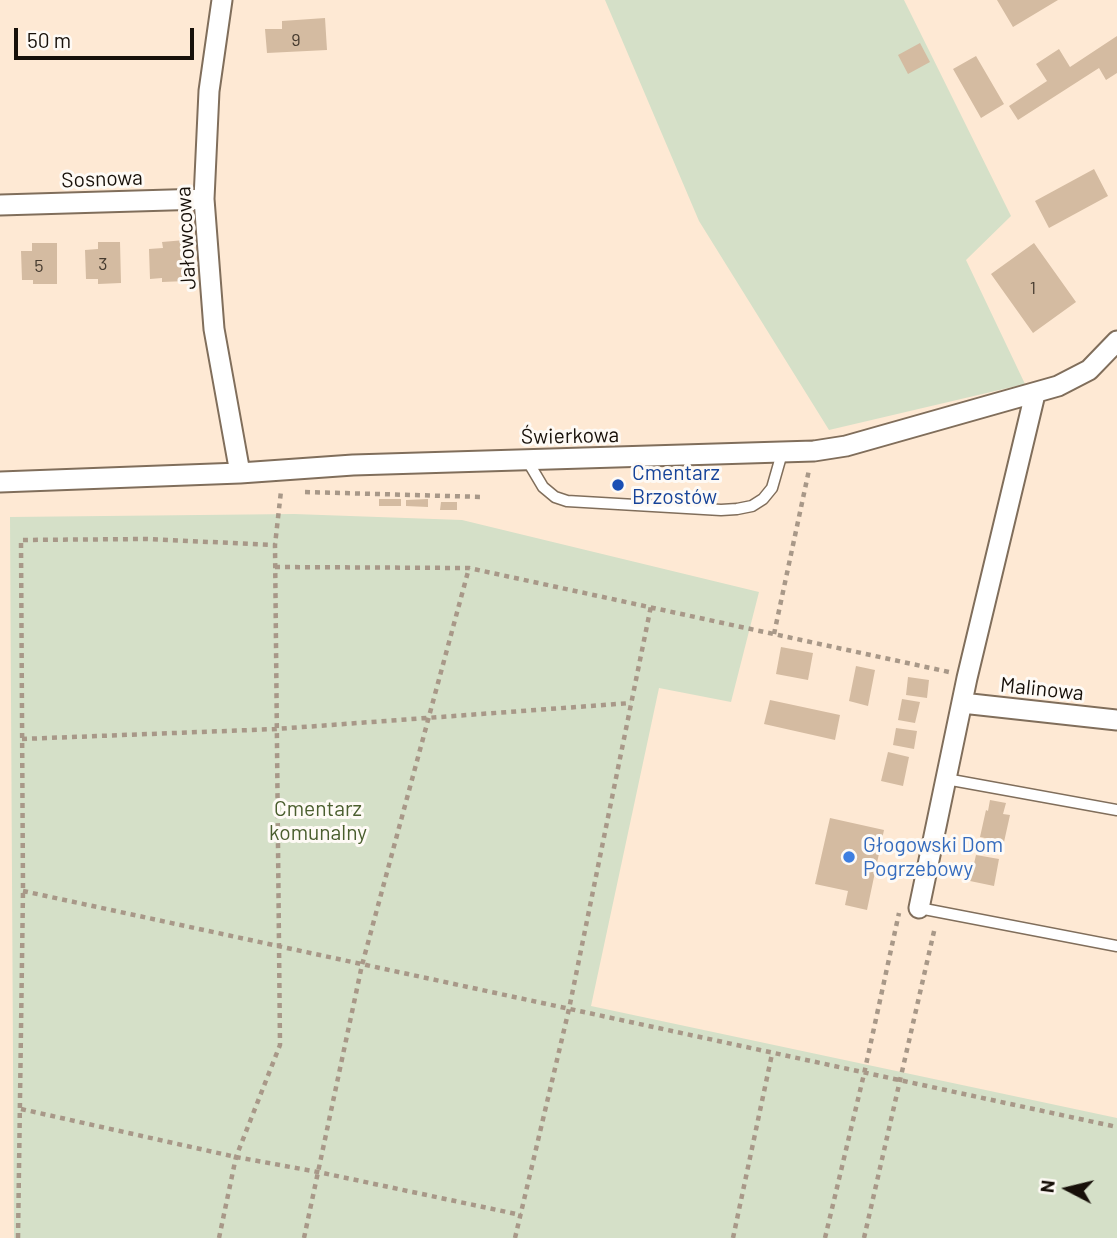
<!DOCTYPE html>
<html>
<head>
<meta charset="utf-8">
<style>
	body { margin:0 }
	#map { position:relative; width:1117px; height:1238px; overflow:hidden; background:#fee9d4; font-family:Barlow,sans-serif }
	canvas { display:block }
	.north { position:absolute; left:1033px; top:1154px; width:70px; height:70px; -webkit-text-stroke:5px #fefaf5; paint-order:stroke; rotate:277deg; font-size:19px; font-weight:700; line-height:28px; text-align:center; color:#171009 }
	.north::after { content:''; display:block; margin:auto; width:24px; height:32px; background:#171009; clip-path:polygon(50% 0,100% 100%,50% 72%,0 100%) }
	.scale { position:absolute; left:14px; top:28px; width:180px; height:32px; box-sizing:border-box; border:4px solid #171009; border-top:0; padding-left:9px; font-size:21px; line-height:24px; white-space:nowrap; color:#171009; -webkit-text-stroke:5px #fefaf5; paint-order:stroke }
</style>
</head>
<body>
<div id="map">
<canvas width="1117" height="1238"></canvas>
<div class="north">N</div>
<div class="scale">50 m</div>
</div>
<script>
const ctx = document.querySelector('canvas').getContext('2d');
ctx.lineJoin = 'round';
function fillPath(path, color) {
  ctx.fillStyle = color;
  ctx.fill(path, 'evenodd');
}
function shape(rows) {
  const path = new Path2D();
  for (const r of rows) {
    path.moveTo(r[0], r[1]);
    for (let i = 2; i < r.length; i += 2) path.lineTo(r[i], r[i + 1]);
  }
  return path;
}
function strokePath(path, color, width, dash) {
  ctx.strokeStyle = color;
  ctx.lineWidth = width;
  ctx.lineCap = dash ? 'butt' : 'round';
  ctx.setLineDash(dash || []);
  ctx.stroke(path);
}
function drawText(font, color, halo, rows, align = 'center') {
  ctx.font = font + ' Barlow,sans-serif';
  ctx.lineWidth = 6;
  ctx.setLineDash([]);
  ctx.textBaseline = 'middle';
  ctx.strokeStyle = halo;
  ctx.fillStyle = color;
  for (const [text, x, y, turn = 0] of rows) {
    ctx.save();
    ctx.translate(x, y);
    ctx.rotate((+turn || 0) * Math.PI / 180);
    ctx.textAlign = isNaN(turn) ? turn : align;
    if (halo) ctx.strokeText(text, 0, 0);
    ctx.fillText(text, 0, 0);
    ctx.restore();
  }
}
fillPath(shape([
	[605,0,904,0,1011,216,966,260,1025,384,829,430,699,221],
	[294,514,462,520,759,592,731,702,659,688,591,1006,1117,1118,1117,1238,14,1238,10,517]
]), '#d5e0c8');
fillPath(shape([
	[997,0,1058,0,1013,27],
	[325,18,327,50,267,53,265,29,282,29,282,21],
	[1117,36,1117,73,1106,80,1099,68,1018,120,1009,106,1047,81,1036,64,1059,49,1070,67],
	[920,43,930,62,908,74,898,55],
	[976,56,1004,104,981,118,953,69],
	[1094,169,1108,196,1049,228,1035,201],
	[185,240,187,281,162,282,162,278,150,279,149,249,163,248,162,242],
	[98,242,120,242,121,283,98,284,98,279,86,279,85,250,98,249],
	[32,243,57,243,57,284,33,284,33,280,22,280,21,251,32,251],
	[1034,243,1076,302,1033,333,991,274],
	[379,499,401,499,401,506,379,506],
	[428,499,428,507,406,506,406,500],
	[441,502,457,502,457,510,440,510],
	[781,647,813,653,808,680,776,674],
	[856,666,875,670,868,706,849,701],
	[908,677,929,680,927,698,906,695],
	[902,699,920,702,915,723,898,720],
	[770,700,840,715,835,740,764,724],
	[896,728,917,731,914,749,893,745],
	[888,752,909,757,903,786,881,781],
	[990,800,1006,803,1003,814,1010,815,1004,842,980,837,986,810,988,811],
	[830,818,884,830,867,910,845,905,848,891,815,884],
	[976,855,999,859,994,886,970,881]
]), '#d4bba1');
const lane = shape([
	[527,460,543,487,555,497,567,501,721,510,737,509,752,506,763,499,772,488,782,453],
	[946,779,1117,810],
	[919,908,1117,946]
]);
const street = shape([
	[222,0,209,91,204,199,214,329,240,473],
	[0,205,204,199],
	[0,482,240,473,353,465,814,451,846,446,1058,386,1089,370,1117,341],
	[962,703,1117,720],
	[919,908,967,678,1035,394]
]);
strokePath(lane, '#806e5b', 13);
strokePath(street, '#806e5b', 23);
strokePath(shape([
	[305,492,484,497],
	[275,567,469,568,949,672],
	[774,634,809,470],
	[22,739,276,729,631,703],
	[23,891,1117,1127],
	[21,1109,236,1157,318,1172,521,1215],
	[18,1238,23,891,21,540,146,539,275,545],
	[219,1238,236,1157,280,1045,275,545,281,491,283,491],
	[304,1238,362,965,469,568],
	[515,1238,569,1009,651,606],
	[733,1238,772,1054],
	[825,1238,864,1074,899,913],
	[864,1238,935,927]
]), '#a89888', 4.5, [5, 5]);
strokePath(lane, '#fff', 10);
strokePath(street, '#fff', 19);
for (const [x, y, r, color] of [
	[618,485,7,"#1a4fb4"],
	[849,857,7,"#3f7fe0"]
]) {
  const dot = new Path2D();
  dot.arc(x, y, r, 0, 2 * Math.PI);
  ctx.fillStyle = color;
  ctx.fill(dot);
  strokePath(dot, '#fefaf5', 2.5);
}
drawText('18px', '#463b2f', null, [
	["9",296,40],
	["3",103,264],
	["5",39,266],
	["1",1033,288]
]);
drawText('21px', '#171009', '#fefaf5', [
	["Sosnowa",102,179,-2],
	["Jałowcowa",186,238,-93],
	["Świerkowa",570,436,-1],
	["Malinowa",1042,689,6]
]);
drawText('21px', '#164399', '#fefaf5', [
	["Cmentarz",632,473],
	["Brzostów",632,497]
], 'left');
drawText('21px', '#4a5e2e', '#fefaf5', [
	["Cmentarz",318,809],
	["komunalny",318,833]
]);
drawText('21px', '#366cbe', '#fefaf5', [
	["Głogowski Dom",863,845],
	["Pogrzebowy",863,869]
], 'left');
</script>
</body>
</html>
